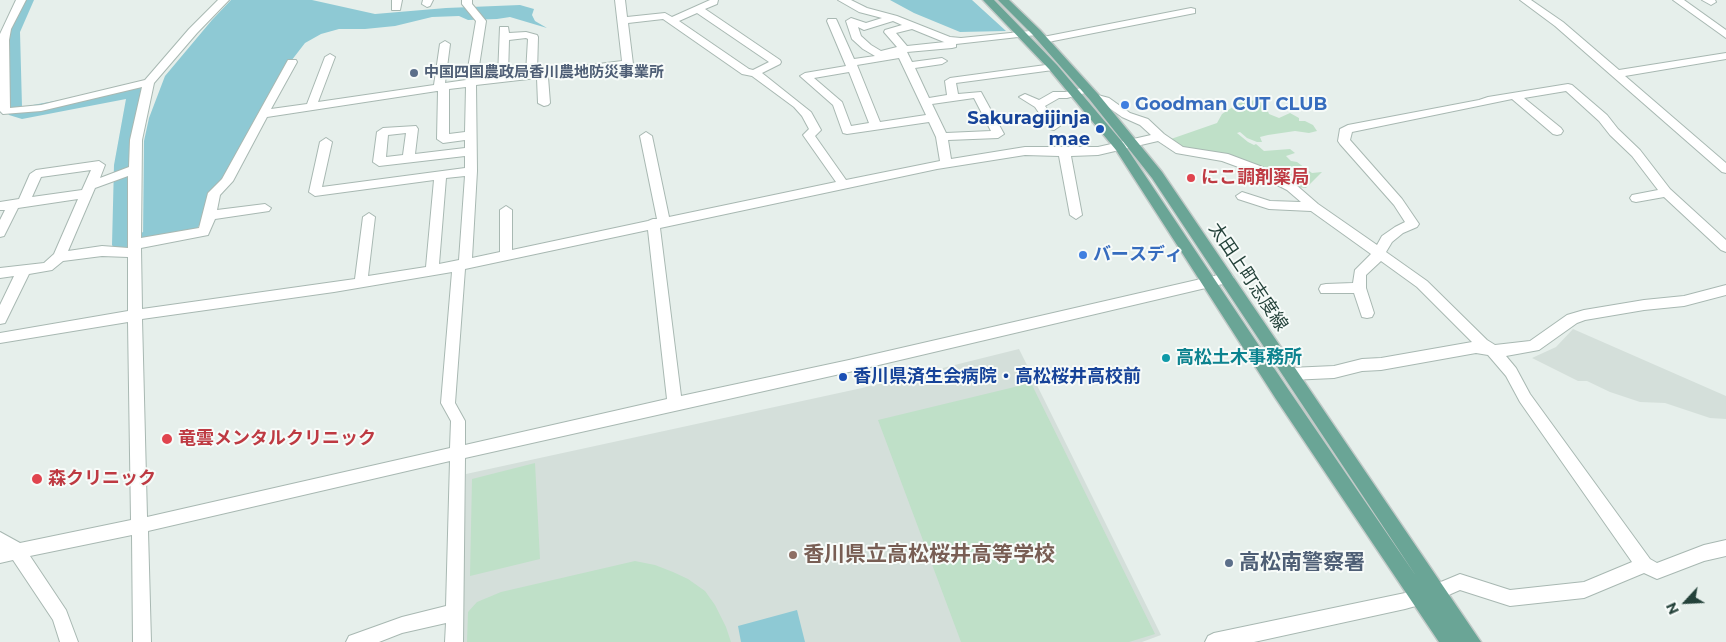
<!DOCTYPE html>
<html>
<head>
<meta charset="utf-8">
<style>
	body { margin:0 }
	#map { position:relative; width:1726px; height:642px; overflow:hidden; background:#e6efeb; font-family:Montserrat,sans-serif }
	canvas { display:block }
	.north { position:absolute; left:1661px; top:577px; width:50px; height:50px; -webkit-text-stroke:4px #f7fbf9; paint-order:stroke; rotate:245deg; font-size:14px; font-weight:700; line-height:20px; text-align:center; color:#24423a }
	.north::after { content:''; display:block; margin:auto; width:18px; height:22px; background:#24423a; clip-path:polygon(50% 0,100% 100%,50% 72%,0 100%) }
</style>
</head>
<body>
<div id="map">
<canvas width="1726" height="642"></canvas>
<div class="north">N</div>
</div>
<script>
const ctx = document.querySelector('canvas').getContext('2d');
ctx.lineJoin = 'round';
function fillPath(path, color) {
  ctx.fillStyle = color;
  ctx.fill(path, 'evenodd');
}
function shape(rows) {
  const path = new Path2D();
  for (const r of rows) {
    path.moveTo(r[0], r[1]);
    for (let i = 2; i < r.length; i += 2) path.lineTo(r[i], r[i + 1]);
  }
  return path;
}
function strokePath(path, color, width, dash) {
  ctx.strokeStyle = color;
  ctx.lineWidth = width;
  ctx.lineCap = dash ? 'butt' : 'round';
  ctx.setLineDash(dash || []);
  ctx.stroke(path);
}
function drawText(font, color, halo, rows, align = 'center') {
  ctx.font = font + ' Montserrat,"Noto Sans JP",sans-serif';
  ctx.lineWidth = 4;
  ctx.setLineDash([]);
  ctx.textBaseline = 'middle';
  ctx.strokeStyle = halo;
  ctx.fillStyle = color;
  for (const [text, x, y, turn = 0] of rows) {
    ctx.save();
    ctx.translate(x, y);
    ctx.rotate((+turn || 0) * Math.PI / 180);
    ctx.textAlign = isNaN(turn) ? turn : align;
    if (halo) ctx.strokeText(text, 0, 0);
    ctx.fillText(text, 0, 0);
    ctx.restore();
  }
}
fillPath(shape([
	[1573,329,1726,396,1726,419,1710,418,1665,403,1640,402,1610,392,1587,381,1578,381,1532,358,1556,347],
	[1019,349,1161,635,1142,642,462,642,466,474,862,388]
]), '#d4dfda');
fillPath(shape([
	[1255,100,1265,104,1269,114,1279,118,1290,113,1299,118,1299,121,1305,121,1313,125,1317,131,1309,133,1295,131,1268,135,1260,137,1262,142,1257,142,1247,138,1240,132,1237,133,1248,142,1254,145,1256,144,1264,151,1290,149,1295,153,1286,156,1291,161,1297,162,1312,173,1322,172,1306,188,1295,187,1180,146,1171,139,1217,123,1222,114,1239,103],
	[1031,383,1155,634,1129,642,961,642,878,420],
	[535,463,540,559,470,576,472,479],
	[635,561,655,565,673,572,688,579,705,591,715,605,726,627,731,642,467,642,468,612,477,602,501,592]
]), '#bfe0c8');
fillPath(shape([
	[231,0,312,0,375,14,446,8,520,5,534,9,532,15,535,21,547,28,510,17,497,19,468,20,459,16,432,17,395,26,365,29,339,29,321,34,305,43,288,65,197,229,143,240,144,141,149,118,165,76,212,20],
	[890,0,972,0,1006,31,960,32,914,13],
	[797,610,805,642,741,642,738,626]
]), '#8ec9d4');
fillPath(shape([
	[18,0,34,0,20,32,22,107,136,86,142,87,145,91,134,165,133,235,147,231,154,233,157,238,154,243,122,252,115,250,112,245,114,165,126,99,22,119,9,115,4,108,4,32,18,0]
]), '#8ec9d4');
const minor = shape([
	[16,0,26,0,11,29,9,40,10,108,41,105,145,80,189,29,218,0,229,0,197,33,154,83,142,140,141,238,199,228,208,193,222,179,288,60,296,60,297,62,271,109,307,104,325,57,330,54,335,57,318,102,434,85,440,44,445,41,450,44,445,83,466,80,476,21,462,4,462,0,472,0,472,4,486,21,477,79,498,76,500,27,508,27,509,33,526,32,537,35,538,37,537,72,622,61,615,0,625,0,627,17,665,13,672,17,710,0,718,0,717,4,705,9,780,60,781,62,780,64,762,73,811,112,821,130,815,136,846,180,940,161,936,137,929,122,847,134,843,133,833,105,800,76,805,73,846,66,827,21,828,19,836,19,837,21,854,59,875,56,863,49,852,39,846,21,851,18,866,23,882,18,859,12,838,0,851,0,867,8,897,16,950,37,961,38,1040,30,1040,34,1036,35,956,44,956,47,952,48,907,52,912,62,942,58,947,61,942,64,915,68,929,98,947,95,945,81,950,78,1053,64,1058,67,1053,70,956,83,958,94,981,92,1004,134,998,138,948,140,951,159,1025,147,1098,147,1151,135,1140,125,1122,117,1101,102,1090,99,1088,97,1094,94,1109,98,1130,113,1148,119,1164,134,1183,147,1228,154,1260,166,1295,184,1318,204,1377,245,1382,236,1395,227,1405,222,1394,205,1340,144,1338,141,1340,129,1348,125,1479,100,1488,97,1568,84,1572,85,1607,115,1618,129,1640,150,1670,189,1726,240,1726,252,1721,250,1664,197,1636,202,1632,201,1630,198,1632,195,1658,190,1632,156,1610,135,1599,121,1566,91,1524,98,1561,128,1563,131,1561,134,1557,135,1553,134,1512,99,1352,132,1350,140,1402,199,1419,224,1417,227,1403,233,1392,242,1386,252,1427,281,1487,340,1495,345,1530,341,1567,315,1584,310,1644,300,1684,296,1726,285,1726,295,1684,306,1644,310,1585,320,1577,323,1539,350,1506,356,1516,368,1530,394,1650,559,1657,563,1704,545,1726,540,1726,556,1704,561,1657,579,1644,573,1584,598,1510,606,1460,590,1437,600,1405,609,1254,642,1205,642,1208,636,1214,633,1405,593,1436,584,1460,574,1510,590,1584,582,1632,562,1520,402,1506,376,1488,355,1476,353,1381,370,1362,371,1334,378,1290,380,1285,378,1283,374,1285,370,1290,368,1334,366,1362,359,1381,358,1472,342,1417,287,1381,261,1366,275,1366,288,1374,313,1372,317,1367,318,1362,317,1354,293,1321,293,1319,289,1321,285,1326,284,1353,283,1355,270,1371,254,1311,211,1269,209,1238,199,1236,196,1242,192,1270,201,1301,202,1287,190,1252,172,1222,161,1176,153,1158,141,1098,155,1071,156,1082,215,1076,219,1070,215,1059,156,1025,155,937,169,660,228,681,396,849,360,1227,273,1232,275,1234,278,1232,281,1227,283,849,372,465,458,463,642,445,642,446,623,402,633,379,642,346,642,349,636,402,617,446,606,450,461,148,531,151,642,133,642,132,535,30,556,66,610,78,642,60,642,53,620,13,560,0,563,0,532,20,543,131,520,128,322,0,343,0,333,128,311,128,257,102,256,63,261,52,270,29,274,5,323,0,324,0,305,14,276,0,278,0,268,44,263,54,254,78,199,18,208,4,236,0,237,0,220,5,210,0,210,0,202,19,199,30,174,36,170,99,161,105,165,100,178,129,167,130,140,142,87,41,111,3,114,0,111,0,34,16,0],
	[697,13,769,62,753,70,749,69,679,21,697,13],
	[663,19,742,74,752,76,794,107,802,116,809,129,803,135,836,182,669,217,652,136,646,132,640,136,657,219,653,219,648,221,512,250,512,210,506,206,500,210,500,252,472,258,477,171,476,85,537,78,538,103,544,106,548,105,550,103,548,77,632,66,633,64,628,23,663,19],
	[893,21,902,25,885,30,884,32,897,47,881,51,871,45,861,36,858,27,864,30,893,21],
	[912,29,944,42,945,42,907,46,896,33,912,29],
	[526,38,528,39,526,73,508,75,509,40,526,38],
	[899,58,926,115,880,122,857,65,899,58],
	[849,72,869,123,851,126,842,102,814,78,849,72],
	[466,87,465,132,449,134,449,89,466,87],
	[437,91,438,91,437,139,443,143,465,140,465,148,415,154,418,129,416,126,383,128,377,132,373,162,379,166,465,156,465,168,322,187,332,142,326,138,320,142,309,192,315,196,434,180,426,267,368,276,375,217,369,213,363,217,355,279,142,309,141,248,208,235,215,219,269,211,271,208,265,204,217,210,220,195,233,181,267,117,437,91],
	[974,98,991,131,946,133,932,104,974,98],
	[406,133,403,155,386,157,388,135,406,133],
	[91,170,82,190,32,197,41,177,91,170],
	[128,176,128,248,102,246,68,251,95,188,128,176],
	[465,176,459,260,439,264,446,178,465,176],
	[648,230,667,399,465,445,465,421,455,403,465,269,648,230],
	[452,272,441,403,451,421,450,448,147,517,142,319,334,292,452,272],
	[392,0,402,0,400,10,392,10,392,0],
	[423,0,433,0,430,6,427,7,422,4,423,0],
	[1520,0,1531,0,1563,22,1619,70,1726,53,1726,59,1625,76,1726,163,1726,173,1722,172,1555,26,1520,0],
	[1673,0,1684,0,1726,30,1726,38,1673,0],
	[1702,0,1715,0,1716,2,1711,5,1702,0],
	[1191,8,1195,9,1195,13,1043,43,1038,40,1043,37,1191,8],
	[1088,86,1093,89,1092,91,1067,98,1059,98,1045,106,1060,126,1054,130,1050,129,1035,107,1019,97,1025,94,1039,100,1053,92,1067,92,1088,86]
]);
const major = shape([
	[983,0,994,0,1057,65,1124,144,1288,389,1416,576,1152,178,1090,100,1032,34,998,0,1009,0,1040,30,1098,94,1162,172,1481,642,1439,642,1276,399,1116,150,1049,69,983,0]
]);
strokePath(minor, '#a8b8b2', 2);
strokePath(major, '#c2cac8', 3);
fillPath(minor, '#fff');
fillPath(major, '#6aa596');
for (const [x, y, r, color] of [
	[414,73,5,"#5c6f8a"],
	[1125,105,5,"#3f7fe0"],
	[1100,129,5,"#1a4fb4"],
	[1191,178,5,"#e0444e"],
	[1083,255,5,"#3f7fe0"],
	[1166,358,5,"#0f9aa8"],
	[843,377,5,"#1a4fb4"],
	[167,439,6,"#e0444e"],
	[37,479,6,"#e0444e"],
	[793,555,5,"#8d6e63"],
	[1229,563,5,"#5c6f8a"]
]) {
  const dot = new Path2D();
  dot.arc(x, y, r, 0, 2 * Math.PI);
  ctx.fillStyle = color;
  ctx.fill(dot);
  strokePath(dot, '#f7fbf9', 2);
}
drawText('bold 15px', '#4e5e75', '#f7fbf9', [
	["中国四国農政局香川農地防災事業所",424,73]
], 'left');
drawText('bold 18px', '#366cbe', '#f7fbf9', [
	["Goodman CUT CLUB",1135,105],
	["バースディ",1093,255]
], 'left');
drawText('bold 18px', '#164399', '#f7fbf9', [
	["Sakuragijinja",1090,119],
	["mae",1090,140],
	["香川県済生会病院・高松桜井高校前",853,377,"left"]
], 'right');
drawText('bold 18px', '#be3a42', '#f7fbf9', [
	["にこ調剤薬局",1201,178],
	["竜雲メンタルクリニック",178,439],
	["森クリニック",48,479]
], 'left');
drawText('18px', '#24423a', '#f7fbf9', [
	["太田上町志度線",1248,277,56]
]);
drawText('bold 18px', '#0d838f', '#f7fbf9', [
	["高松土木事務所",1176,358]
], 'left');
drawText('bold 21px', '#785e54', '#f7fbf9', [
	["香川県立高松桜井高等学校",803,555]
], 'left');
drawText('bold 21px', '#4e5e75', '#f7fbf9', [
	["高松南警察署",1239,563]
], 'left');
</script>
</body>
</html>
